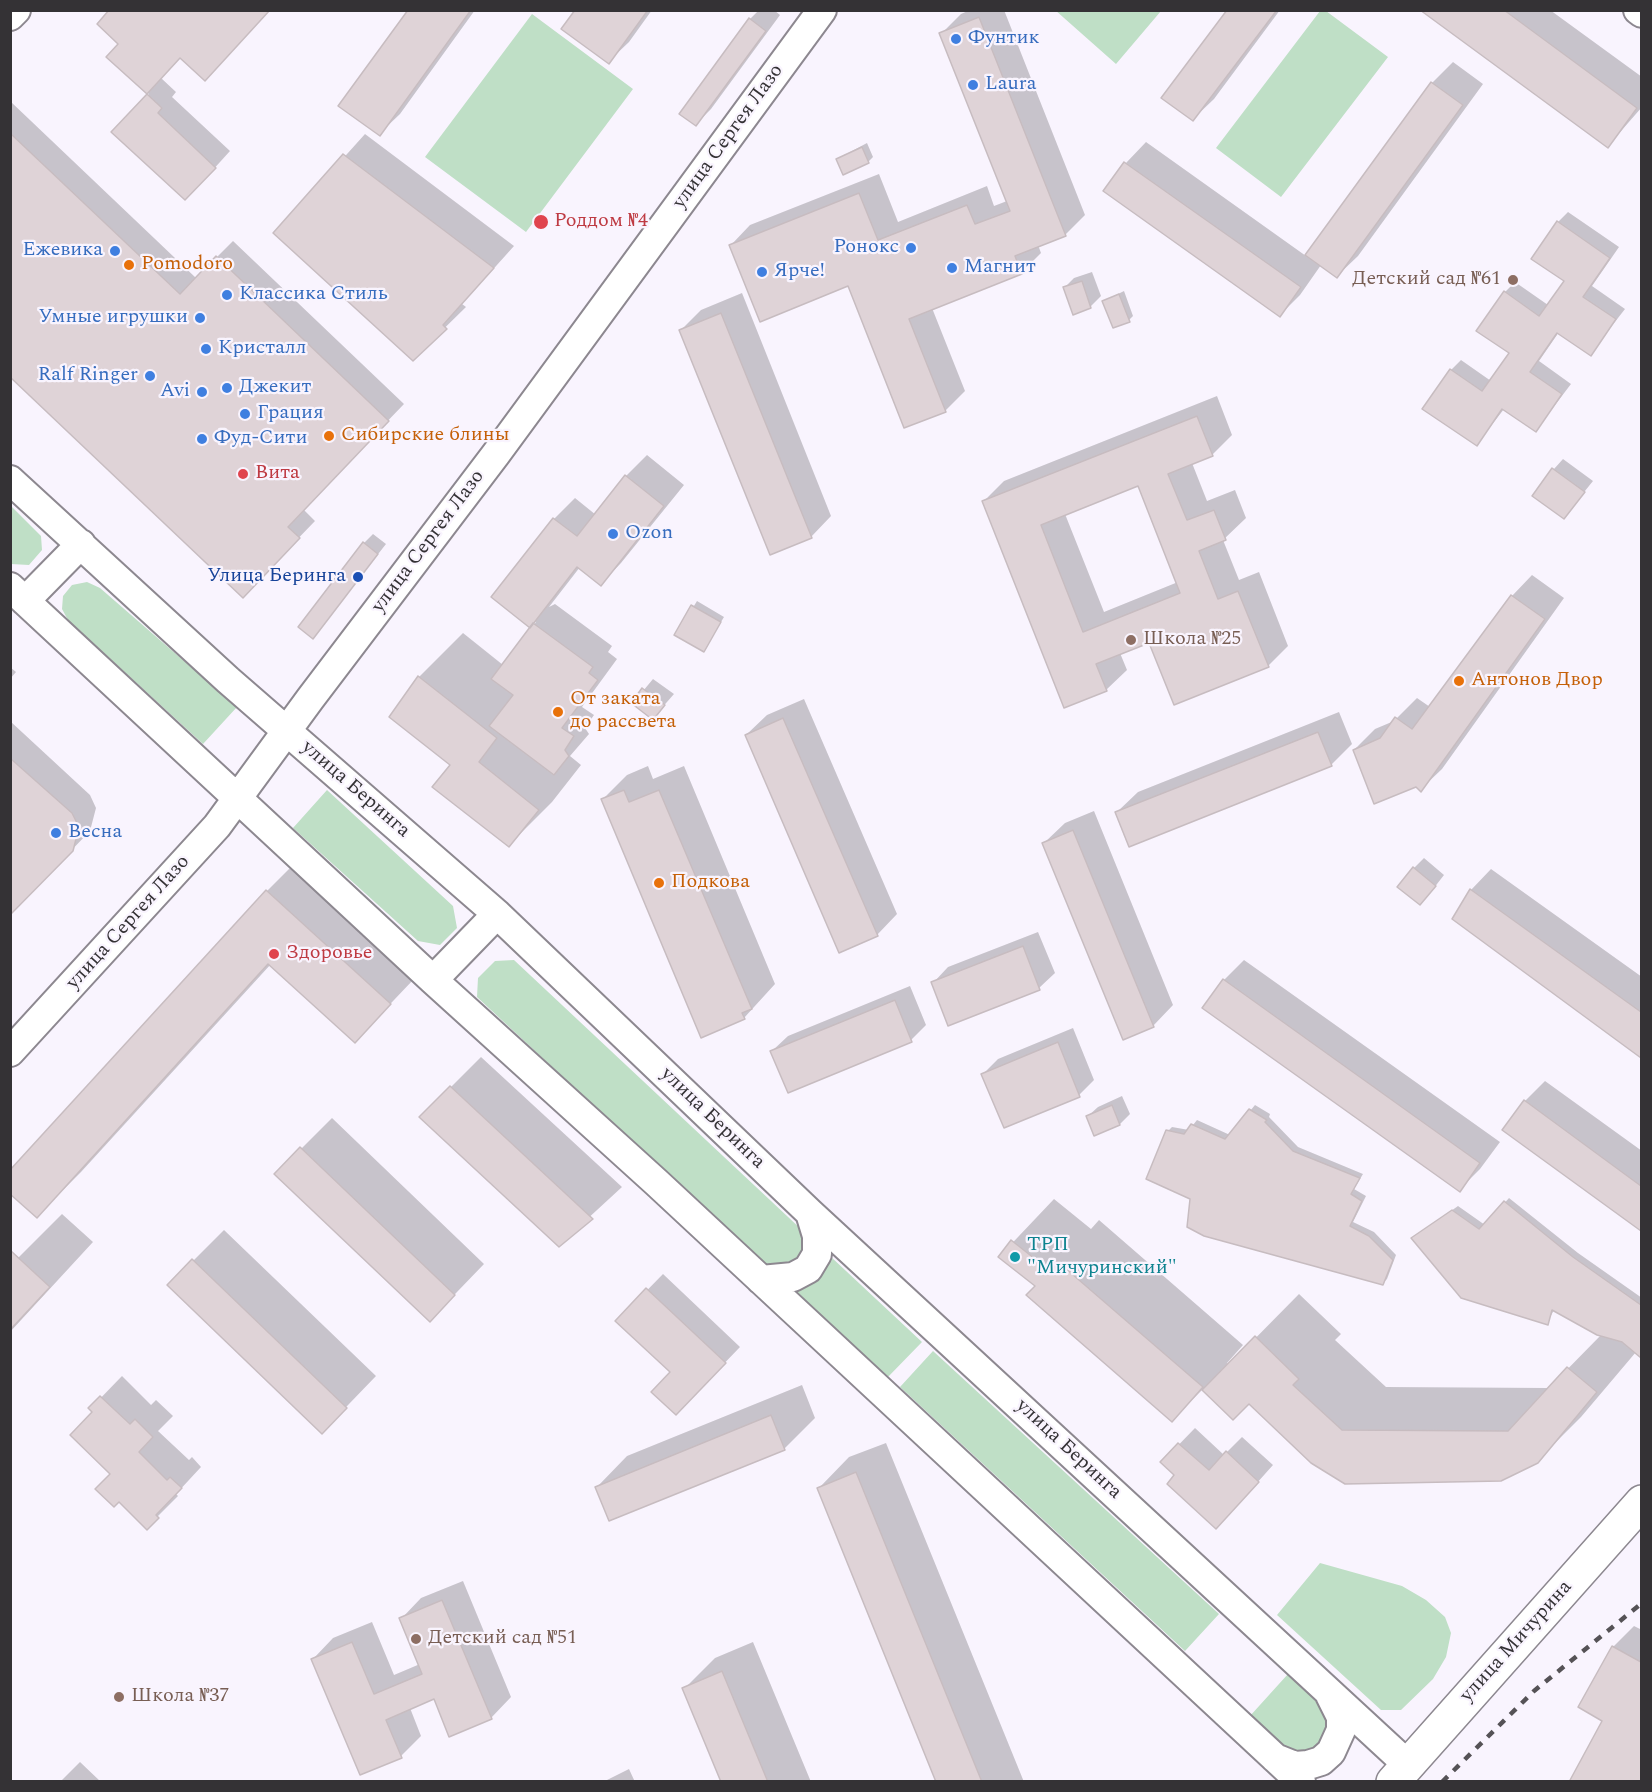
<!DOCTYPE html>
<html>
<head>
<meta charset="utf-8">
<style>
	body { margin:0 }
	#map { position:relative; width:1652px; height:1792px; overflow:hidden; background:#f9f4fe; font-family:Spectral,serif }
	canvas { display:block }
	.frame { position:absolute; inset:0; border:12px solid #343235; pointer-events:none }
</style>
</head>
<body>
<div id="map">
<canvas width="1652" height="1792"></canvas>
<div class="frame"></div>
</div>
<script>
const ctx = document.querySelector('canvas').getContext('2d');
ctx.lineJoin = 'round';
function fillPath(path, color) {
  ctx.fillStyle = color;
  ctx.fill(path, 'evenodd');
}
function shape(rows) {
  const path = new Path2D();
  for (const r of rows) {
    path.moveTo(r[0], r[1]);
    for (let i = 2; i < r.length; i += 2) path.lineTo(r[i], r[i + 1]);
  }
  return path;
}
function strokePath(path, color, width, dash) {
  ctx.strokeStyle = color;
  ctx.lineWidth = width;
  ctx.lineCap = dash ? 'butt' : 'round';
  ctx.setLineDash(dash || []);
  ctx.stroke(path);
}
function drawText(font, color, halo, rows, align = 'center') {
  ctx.font = font + ' Spectral,serif';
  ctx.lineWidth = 4.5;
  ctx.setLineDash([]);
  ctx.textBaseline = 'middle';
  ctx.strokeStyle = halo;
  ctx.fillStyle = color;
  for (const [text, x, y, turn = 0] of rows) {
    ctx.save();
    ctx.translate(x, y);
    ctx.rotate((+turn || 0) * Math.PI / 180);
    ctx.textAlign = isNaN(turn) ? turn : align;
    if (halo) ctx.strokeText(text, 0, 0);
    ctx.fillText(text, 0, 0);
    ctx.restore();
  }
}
fillPath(shape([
	[1055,10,1161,10,1161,11,1116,64],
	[1320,11,1326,11,1388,57,1281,197,1216,148],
	[532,14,633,89,526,232,425,157],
	[10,505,41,536,42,550,29,565,11,564],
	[87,582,100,588,237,707,203,744,68,620,62,609,63,596,72,585],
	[327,790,453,906,457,928,440,945,418,941,293,828],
	[514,960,803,1231,804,1251,789,1269,769,1269,477,997,478,978,495,961],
	[830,1256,922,1342,887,1378,795,1295],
	[933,1351,1219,1614,1185,1651,900,1387],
	[1320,1563,1402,1586,1426,1600,1445,1617,1451,1633,1446,1657,1433,1679,1401,1710,1381,1710,1277,1615],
	[1288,1674,1325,1708,1331,1738,1304,1755,1289,1750,1250,1716]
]), '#bfdfc6');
fillPath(shape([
	[410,10,475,10,400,114,379,134],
	[577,10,652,10,629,42,608,62],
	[759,10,774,10,780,15,711,109,696,124,750,19],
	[970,10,1004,10,1085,215,1065,235,1038,245,1041,253,1021,273,932,308,965,391,945,411,849,284,731,245,750,225,879,174,898,222,987,186,994,206,1007,201,941,34,961,14],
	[1229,10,1280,10,1214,99,1193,119],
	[1423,10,1550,10,1642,77,1642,107,1608,146],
	[109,57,181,57,161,78,176,92,172,97,230,151,201,183,114,132,149,94],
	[1453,62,1483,84,1358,256,1337,276,1321,265,1300,295,1280,315,1105,191,1126,163,1146,142,1306,256,1432,83],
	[10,101,196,278,233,241,404,404,303,509,315,521,259,579,10,375],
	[365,134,514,246,462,304,466,307,413,359,276,233],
	[867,143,873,157,868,162,837,159],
	[1568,212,1619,247,1592,286,1625,309,1590,354,1559,332,1539,361,1571,384,1536,430,1504,409,1477,444,1451,370,1461,360,1491,381,1511,353,1505,292,1515,282,1548,305,1566,281,1558,222],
	[1092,272,1101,296,1091,306,1073,313,1064,288,1074,278],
	[1124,291,1133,316,1129,320,1104,301],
	[742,293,831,516,811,537,681,330,701,310],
	[1217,396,1232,435,1212,455,1192,463,1207,501,1235,490,1246,518,1223,540,1239,580,1259,572,1288,646,1268,666,1150,641,1120,653,1127,670,1106,690,984,501,1004,481],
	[1139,484,1178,582,1104,612,1065,514],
	[647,455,684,485,621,563,601,584,580,567,549,607,555,604,612,646,608,652,617,659,582,707,594,715,585,728,589,734,570,756,581,765,552,802,509,845,452,765,391,717,419,677,463,633,503,665,536,622,493,597,554,519,575,498,596,515,626,476],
	[1563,459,1593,481,1564,517,1554,469],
	[373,534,386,544,313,637,364,543],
	[1532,575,1564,598,1442,769,1421,789,1354,750,1375,729,1394,721,1417,698,1430,707,1512,596],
	[697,601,724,617,704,650,676,635],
	[10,667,16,672,10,679],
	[653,679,674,694,653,718,633,703],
	[804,699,897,914,877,935,746,735,767,715],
	[1339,712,1352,744,1331,765,1117,812,1138,792],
	[10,721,90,795,96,808,90,831,10,914],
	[648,766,653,779,684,766,775,984,744,1018,603,799,627,775],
	[1094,811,1173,1005,1153,1026,1044,843,1065,823],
	[310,848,433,959,355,1041,271,964,81,1172,37,1216,267,891],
	[1424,858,1444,875,1430,893,1414,868],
	[1491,869,1642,977,1642,1056,1454,919,1471,890],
	[1038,932,1055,973,1039,988,933,983,948,967],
	[1244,960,1500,1142,1480,1169,1459,1190,1224,980],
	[910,986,926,1025,911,1040,772,1051,788,1036],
	[1073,1028,1094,1080,1079,1095,983,1074,998,1059],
	[481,1057,622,1187,559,1245,421,1117],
	[1545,1081,1642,1151,1642,1229,1504,1129,1525,1101],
	[1122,1096,1130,1114,1120,1124,1095,1134,1088,1116,1098,1107],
	[1255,1105,1270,1114,1269,1117,1298,1147,1363,1174,1354,1189,1366,1196,1353,1222,1374,1232,1396,1255,1387,1279,1382,1284,1191,1198,1168,1131,1172,1127,1189,1130,1197,1120,1230,1135],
	[332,1118,484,1264,430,1320,276,1174],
	[1509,1198,1578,1253,1642,1298,1642,1356,1636,1352,1581,1417,1537,1461,1501,1479,1203,1389,1172,1420,1037,1286,1000,1256,1054,1199,1091,1229,1099,1220,1243,1345,1227,1363,1229,1365,1299,1294,1341,1334,1335,1340,1386,1387,1549,1388,1601,1335,1554,1310,1547,1323,1413,1238,1458,1206,1485,1225],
	[62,1214,93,1242,10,1332,10,1266],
	[224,1230,376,1376,322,1432,169,1285],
	[663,1274,740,1347,691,1398,672,1372,617,1321],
	[122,1376,151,1405,156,1400,173,1416,158,1431,189,1460,192,1457,201,1467,176,1494,178,1496,147,1527,113,1474,94,1412,91,1408],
	[802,1385,815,1418,785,1448,610,1519,597,1487,627,1456],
	[1195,1428,1224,1455,1242,1437,1273,1465,1231,1512,1177,1475,1162,1462],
	[886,1443,1024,1782,938,1782,819,1488,849,1457],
	[463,1581,511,1697,491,1718,434,1697,410,1708,421,1736,401,1756,313,1659,333,1638,372,1622,394,1675,420,1664,401,1619,421,1598],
	[1634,1626,1642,1630,1642,1782,1571,1782,1604,1720,1580,1707,1613,1647],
	[753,1642,811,1782,723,1782,684,1689,715,1658],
	[80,1762,101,1782,60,1782],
	[629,1769,635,1782,603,1782]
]), '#0003');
const building = shape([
	[109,10,270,10,205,81,180,58,147,94,106,57,118,44,97,24,109,10],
	[408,10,471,10,380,136,338,106,408,10],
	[575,10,648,10,609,64,561,29,575,10],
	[1227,10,1277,10,1193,121,1161,98,1227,10],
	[1420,10,1504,10,1637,108,1608,148,1420,10],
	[979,17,1066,236,1015,256,1022,274,909,319,946,412,904,428,848,286,760,322,729,245,859,193,878,240,967,205,975,224,1010,211,939,33,979,17],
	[749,18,766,31,696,126,679,114,749,18],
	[1431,82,1463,105,1337,278,1305,255,1431,82],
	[147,94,162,108,158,113,216,168,185,200,111,132,147,94],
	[10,133,180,294,216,256,389,421,288,527,300,538,243,598,10,377,10,133],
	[862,147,869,163,843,175,836,159,862,147],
	[343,154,494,268,443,325,447,329,413,361,273,233,343,154],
	[1124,162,1301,287,1280,317,1103,191,1124,162],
	[1557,221,1610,258,1583,297,1616,319,1591,356,1557,333,1530,372,1562,394,1536,432,1502,409,1477,446,1422,409,1450,369,1482,391,1509,353,1476,331,1504,291,1539,316,1564,281,1531,259,1557,221],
	[1082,281,1091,308,1073,315,1063,287,1082,281],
	[1119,294,1130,322,1113,328,1102,301,1119,294],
	[721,313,812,538,770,555,679,330,721,313],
	[1197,416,1213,456,1168,474,1187,520,1214,510,1226,540,1199,551,1218,599,1238,591,1269,667,1174,705,1149,643,1096,664,1107,691,1064,708,982,501,1197,416],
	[1138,486,1180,593,1083,632,1041,525,1138,486],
	[1552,468,1585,492,1564,519,1532,496,1552,468],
	[625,475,664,506,601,586,577,567,530,628,491,597,553,518,577,536,625,475],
	[363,542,378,554,313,639,298,627,363,542],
	[1511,595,1545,619,1421,792,1416,787,1374,804,1353,750,1380,738,1395,717,1412,729,1511,595],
	[691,605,721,622,704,652,674,635,691,605],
	[533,623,593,667,589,673,598,680,562,728,574,736,565,750,569,756,554,775,489,726,513,695,491,679,533,623],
	[418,676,497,738,479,762,539,810,509,847,432,787,450,765,389,717,418,676],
	[642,688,665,705,653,720,631,703,642,688],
	[783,718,878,936,839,953,745,735,783,718],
	[1318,732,1332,766,1129,847,1115,812,1318,732],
	[10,758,72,813,79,827,73,851,10,915,10,758],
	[624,790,629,802,659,790,752,1009,742,1013,745,1019,701,1038,601,799,624,790],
	[1073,830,1154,1027,1123,1040,1042,843,1073,830],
	[1413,867,1436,886,1420,905,1397,887,1413,867],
	[1470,889,1641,1012,1641,1058,1452,919,1470,889],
	[266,890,391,1004,355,1043,268,964,37,1218,10,1194,10,1170,266,890],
	[1023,946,1040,990,948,1026,931,982,1023,946],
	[1223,979,1480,1163,1460,1192,1202,1008,1223,979],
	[895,1000,912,1042,788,1093,770,1051,895,1000],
	[1058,1042,1080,1097,1004,1128,981,1074,1058,1042],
	[450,1086,593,1219,559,1247,419,1117,450,1086],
	[1524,1100,1641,1186,1641,1231,1502,1130,1524,1100],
	[1112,1105,1120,1125,1094,1136,1086,1116,1112,1105],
	[1249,1109,1267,1120,1265,1122,1293,1151,1360,1178,1351,1194,1362,1201,1350,1226,1369,1236,1393,1260,1383,1285,1204,1236,1187,1227,1190,1199,1146,1179,1166,1130,1184,1134,1191,1124,1225,1139,1249,1109],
	[300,1147,455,1295,430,1322,274,1174,300,1147],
	[1504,1201,1573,1257,1641,1305,1641,1358,1622,1342,1597,1335,1552,1310,1548,1325,1461,1298,1411,1238,1452,1210,1479,1229,1504,1201],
	[1011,1240,1049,1270,1057,1261,1203,1387,1172,1422,1026,1295,1035,1286,998,1257,1011,1240],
	[10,1250,50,1287,10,1330,10,1250],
	[192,1259,347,1408,322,1434,167,1285,192,1259],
	[646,1288,726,1363,676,1415,651,1392,670,1372,615,1321,646,1288],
	[1255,1336,1299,1379,1293,1385,1342,1430,1508,1431,1567,1367,1597,1392,1538,1463,1501,1481,1345,1484,1311,1463,1249,1404,1233,1420,1202,1390,1255,1336],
	[100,1396,130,1424,135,1419,153,1437,139,1452,167,1480,170,1477,182,1488,156,1515,159,1518,147,1530,119,1502,114,1507,95,1489,110,1474,70,1435,92,1412,88,1408,100,1396],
	[771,1415,785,1450,609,1521,595,1487,771,1415],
	[1178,1443,1209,1470,1226,1451,1259,1482,1216,1529,1167,1484,1174,1475,1160,1462,1178,1443],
	[856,1472,982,1782,936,1782,817,1488,856,1472],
	[442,1600,492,1719,449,1737,434,1699,386,1720,402,1758,360,1775,311,1659,352,1642,374,1694,422,1674,399,1618,442,1600],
	[1612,1646,1641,1662,1641,1782,1569,1782,1602,1721,1578,1707,1612,1646],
	[722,1671,768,1782,721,1782,682,1688,722,1671]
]);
fillPath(building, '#dfd3d7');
strokePath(building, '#c7bcc0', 1.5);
const minor = shape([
	[1638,10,1642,13],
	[10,16,16,10],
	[10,480,228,680,497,914,810,1213,1408,1765],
	[10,587,433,980,656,1182,1301,1782],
	[25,601,81,544],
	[433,980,497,914],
	[10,1052,217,826,310,699,496,454,822,10],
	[761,1280,793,1277,808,1269,817,1254,817,1236,810,1213],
	[1275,1758,1295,1766,1308,1765,1321,1761,1331,1752,1341,1730,1341,1717,1330,1695]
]);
const major = shape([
	[1393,1782,1642,1502]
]);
strokePath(minor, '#8d8890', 32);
strokePath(major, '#8d8890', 36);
strokePath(minor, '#fff', 28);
strokePath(major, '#fff', 33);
strokePath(shape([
	[1442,1782,1534,1691,1642,1603]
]), '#555256', 4.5, [8, 8]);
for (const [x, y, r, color] of [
	[956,39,6,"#3f7fe0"],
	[973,85,6,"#3f7fe0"],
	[541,222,8,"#e0444e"],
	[911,248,6,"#3f7fe0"],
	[115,251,6,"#3f7fe0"],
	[129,265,6,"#e8710a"],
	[952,268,6,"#3f7fe0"],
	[762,272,6,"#3f7fe0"],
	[1513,280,6,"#8d6e63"],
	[227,295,6,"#3f7fe0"],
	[200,318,6,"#3f7fe0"],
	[206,349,6,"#3f7fe0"],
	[150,376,6,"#3f7fe0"],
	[227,388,6,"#3f7fe0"],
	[202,392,6,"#3f7fe0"],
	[245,414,6,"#3f7fe0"],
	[329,436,6,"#e8710a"],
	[202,439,6,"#3f7fe0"],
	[243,474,6,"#e0444e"],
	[613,534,6,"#3f7fe0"],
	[358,577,6,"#1a4fb4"],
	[1131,640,6,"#8d6e63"],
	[1459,681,6,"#e8710a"],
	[558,712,6,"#e8710a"],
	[56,833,6,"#3f7fe0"],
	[659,883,6,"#e8710a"],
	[274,954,6,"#e0444e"],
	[1015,1257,6,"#0f9aa8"],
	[416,1639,6,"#8d6e63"],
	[119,1697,6,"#8d6e63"]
]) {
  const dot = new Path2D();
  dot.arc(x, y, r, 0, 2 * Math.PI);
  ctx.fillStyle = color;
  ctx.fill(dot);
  strokePath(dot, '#f9f4fe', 2);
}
drawText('20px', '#366cbe', '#f9f4fe', [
	["Фунтик",968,39],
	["Laura",985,85],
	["Ронокс",899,248,"right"],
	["Ежевика",103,251,"right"],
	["Магнит",964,268],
	["Ярче!",774,272],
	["Классика Стиль",239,295],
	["Умные игрушки",188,318,"right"],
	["Кристалл",218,349],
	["Ralf Ringer",138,376,"right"],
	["Джекит",239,388],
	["Avi",190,392,"right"],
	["Грация",257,414],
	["Фуд-Сити",214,439],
	["Ozon",625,534],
	["Весна",68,833]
], 'left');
drawText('20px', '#343235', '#f9f4fe', [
	["улица Сергея Лазо",729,137,-54],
	["улица Сергея Лазо",429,542,-53],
	["улица Беринга",355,790,41],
	["улица Сергея Лазо",129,923,-48],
	["улица Беринга",712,1119,44],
	["улица Беринга",1068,1450,43],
	["улица Мичурина",1517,1642,-48]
]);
drawText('20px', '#be3a42', '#f9f4fe', [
	["Роддом №4",554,222],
	["Вита",255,474],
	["Здоровье",286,954]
], 'left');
drawText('20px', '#c56008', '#f9f4fe', [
	["Pomodoro",141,265],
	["Сибирские блины",341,436],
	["Антонов Двор",1471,681],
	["От заката",570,700],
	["до рассвета",570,723],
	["Подкова",671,883]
], 'left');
drawText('20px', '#785e54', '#f9f4fe', [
	["Детский сад №61",1501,280,"right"],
	["Школа №25",1143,640],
	["Детский сад №51",428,1639],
	["Школа №37",131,1697]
], 'left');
drawText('20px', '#164399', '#f9f4fe', [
	["Улица Беринга",346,577]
], 'right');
drawText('20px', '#0d838f', '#f9f4fe', [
	["ТРП",1027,1246],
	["\"Мичуринский\"",1027,1269]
], 'left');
</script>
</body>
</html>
